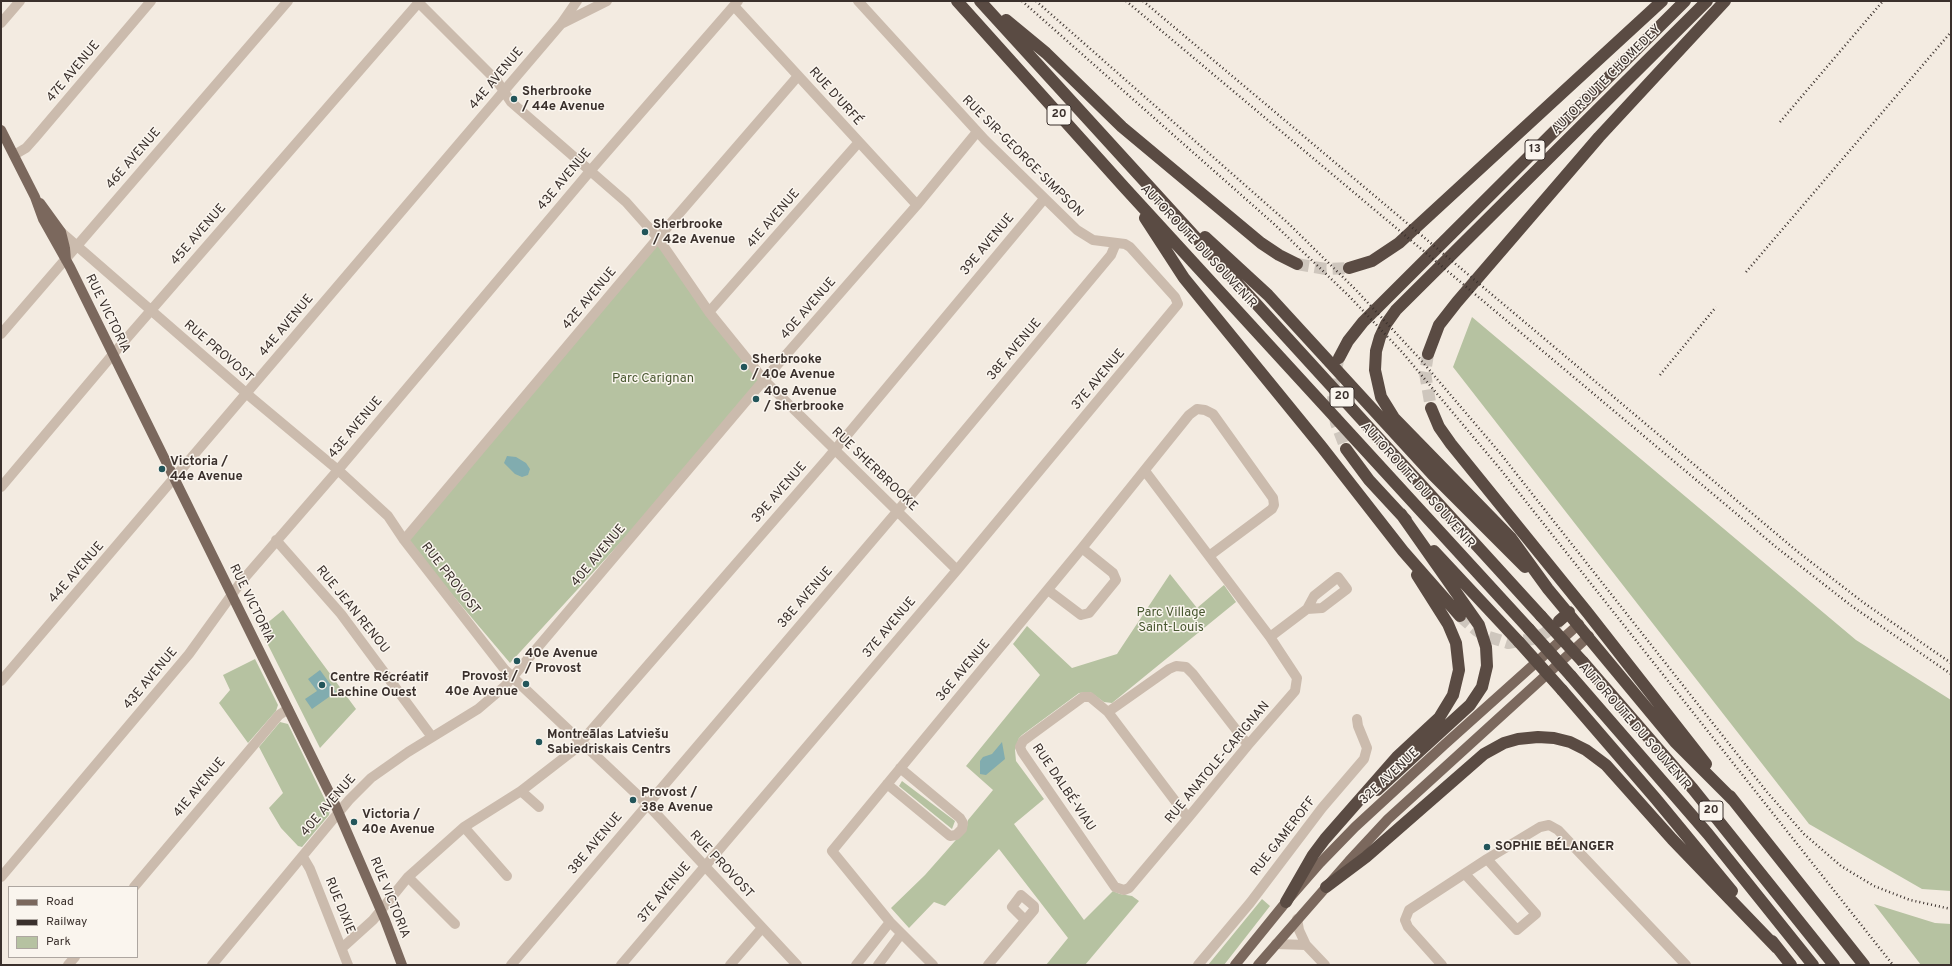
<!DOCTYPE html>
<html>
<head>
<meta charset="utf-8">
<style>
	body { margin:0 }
	#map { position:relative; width:1952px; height:966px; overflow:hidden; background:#f3ebe1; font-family:Overpass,sans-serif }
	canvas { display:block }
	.frame { position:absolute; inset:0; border:2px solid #3a302c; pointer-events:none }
	.legend { position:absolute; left:8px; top:886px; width:130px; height:72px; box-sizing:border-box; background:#faf5ee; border:1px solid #ada6a0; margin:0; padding:5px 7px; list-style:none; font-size:12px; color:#3a302c }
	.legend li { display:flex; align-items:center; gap:8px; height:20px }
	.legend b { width:20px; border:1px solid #ada6a0 }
</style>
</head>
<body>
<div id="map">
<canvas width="1952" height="966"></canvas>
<div class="frame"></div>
<ul class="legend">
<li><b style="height:5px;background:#7b685d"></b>Road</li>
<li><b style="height:5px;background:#3a302c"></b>Railway</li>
<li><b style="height:11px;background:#b6c2a1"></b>Park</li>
</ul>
</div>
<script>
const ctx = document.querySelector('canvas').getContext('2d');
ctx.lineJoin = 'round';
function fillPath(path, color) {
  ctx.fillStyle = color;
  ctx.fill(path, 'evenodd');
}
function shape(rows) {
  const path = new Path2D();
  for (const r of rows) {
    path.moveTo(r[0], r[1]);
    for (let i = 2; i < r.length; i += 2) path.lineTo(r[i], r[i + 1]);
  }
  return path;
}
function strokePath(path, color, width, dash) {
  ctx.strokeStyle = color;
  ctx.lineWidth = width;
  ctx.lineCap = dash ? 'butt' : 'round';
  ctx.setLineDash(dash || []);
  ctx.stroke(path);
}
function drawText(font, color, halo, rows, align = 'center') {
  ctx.font = font + ' Overpass,sans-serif';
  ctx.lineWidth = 3;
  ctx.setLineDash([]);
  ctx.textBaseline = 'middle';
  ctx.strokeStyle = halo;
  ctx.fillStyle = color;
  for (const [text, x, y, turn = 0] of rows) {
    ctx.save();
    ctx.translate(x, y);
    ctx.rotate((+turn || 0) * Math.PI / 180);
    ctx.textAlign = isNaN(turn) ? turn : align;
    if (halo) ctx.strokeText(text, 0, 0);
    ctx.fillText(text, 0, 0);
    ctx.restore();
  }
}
fillPath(shape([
	[657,239,765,385,510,663,406,540],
	[1472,317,1856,640,1951,700,1951,891,1922,889,1809,824,1453,367],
	[1170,574,1197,608,1224,585,1236,602,1112,703,1104,702,1090,692,1079,693,1022,735,1019,738,1015,750,1016,761,1044,799,1014,824,1084,920,1113,891,1120,894,1132,896,1139,901,1085,965,1046,965,1068,938,999,849,945,906,934,902,909,928,891,908,925,875,955,841,967,826,968,820,993,790,966,766,1040,675,1013,644,1027,626,1072,668,1117,654],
	[283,610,356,709,320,748,260,629],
	[255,659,278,705,276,711,248,743,219,703,230,690,223,675],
	[280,722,288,724,330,810,329,815,302,847,298,846,281,828,269,808,283,793,259,747],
	[902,781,955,821,952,829,899,786],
	[1262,899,1270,906,1224,965,1208,965],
	[1874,904,1935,923,1951,924,1951,965,1921,965]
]), '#b6c2a1');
fillPath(shape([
	[507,456,516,457,526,463,530,469,528,475,522,477,515,474,504,463],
	[320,670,336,692,312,709,305,699,317,691,308,679],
	[1002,742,1005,759,986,775,980,774,980,761,983,757,992,754]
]), '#81acaf');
strokePath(shape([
	[1297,264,1326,269,1349,268],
	[1428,354,1425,373,1431,408],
	[1338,361,1334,378,1333,404,1336,423,1346,449],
	[1460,616,1476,630,1486,636,1508,643,1533,639,1545,633,1559,622]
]), '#cec6bd', 12, [12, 6]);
strokePath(shape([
	[417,1,497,81,511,102,626,202,658,238,709,312,764,380,957,570],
	[734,6,917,205],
	[1,23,20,1],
	[563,23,607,1],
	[14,155,26,148,34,139,151,1],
	[61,232,253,399,338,470,388,516,404,540,505,670,647,804,797,965],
	[709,312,859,142],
	[1,334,288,1],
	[1145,471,1270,637,1297,678,1295,691,1248,745,1188,818,1129,888,1124,890,1115,887,1022,752,1020,747,1023,741,1083,697,1090,697,1108,712,1188,818],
	[1,487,120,346,420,1],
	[276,540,341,614,432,737],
	[404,540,658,238,798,76],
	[1048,590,1081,615,1089,613,1116,580,1113,573,1082,548],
	[1270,637,1307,609,1322,608,1347,589,1338,577,1314,596,1307,609],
	[1,681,561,24,577,1],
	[1108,712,1169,669,1176,666,1186,667,1193,674,1248,745],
	[887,784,950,836,956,835,962,829,963,823,960,818,900,768],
	[521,791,539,807],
	[464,827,507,876],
	[303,857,310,869,348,965],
	[1465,874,1517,930,1536,914,1487,859],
	[1,877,189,654,241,582,338,470,591,170,738,1],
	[408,877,455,924],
	[134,887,279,715,288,709],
	[1297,919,1299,930,1306,945,1325,965],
	[1276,944,1306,945],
	[342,948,373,920,408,877,464,827,521,791,574,750,828,458,1044,199],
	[68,965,75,957],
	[212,965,349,800,371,778,408,752,478,709,505,686,764,380,917,205,977,132],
	[511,965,906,501,1111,255,1116,243],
	[621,965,957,570,1178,304,1175,297,1130,247,1125,244,1093,240,1077,230,985,140,858,1],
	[730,965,762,928],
	[856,965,890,922],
	[878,965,901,934],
	[933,965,890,922,832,851,1082,548,1189,415,1197,409,1205,410,1213,414,1273,498,1274,505,1272,509,1209,556],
	[988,965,1034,910,1034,906,1021,895,1012,907,1025,920],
	[1198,965,1250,903,1322,808,1364,759,1367,748,1358,726,1357,719],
	[1442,965,1408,927,1405,920,1409,910,1487,859,1540,827,1549,825,1558,830,1686,965]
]), '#cbbbad', 10);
strokePath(shape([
	[1,130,35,197,43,219,70,267,334,802,385,920,402,965],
	[40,203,61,232,65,248,66,260],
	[1235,965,1286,902,1320,863,1355,827,1444,745,1579,624],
	[1258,965,1349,861,1388,819,1589,636]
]), '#7b685d', 10);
strokePath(shape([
	[957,1,1124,187,1529,629],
	[980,1,1541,616],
	[1707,1,1396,310,1386,324,1380,337,1376,351,1375,370,1381,397,1394,418,1511,538,1548,589,1675,742,1734,801],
	[1006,20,1046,53,1122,127,1261,243,1279,255,1297,264],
	[1145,218,1184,278,1321,446,1403,551,1460,616],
	[1205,237,1268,295,1433,475,1525,567],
	[1349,268,1372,261,1399,243,1662,1],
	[1428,354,1439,325,1457,302,1599,137,1725,1],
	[1339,358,1348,341,1363,322,1685,1],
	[1431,408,1439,427,1451,444,1587,612,1706,764],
	[1346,449,1369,480,1406,520],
	[1434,551,1519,642],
	[1559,621,1569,612],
	[1583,662,1693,789,1834,965],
	[1571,676,1708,834,1813,965],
	[1562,690,1656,799,1732,891],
	[1377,790,1470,705,1482,687,1487,666,1486,647,1479,625,1401,514],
	[1730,796,1864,965],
	[1326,887,1366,857,1484,754,1504,743,1518,739,1538,737,1554,738,1570,742,1586,750,1606,765,1672,839,1777,948],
	[1286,902,1313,855,1325,839,1397,757,1439,718,1453,695,1459,670,1456,643,1448,624,1417,575],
	[1772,941,1791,965]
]), '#5a4b43', 12);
strokePath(shape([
	[1022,1,1274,224,1349,296,1402,352,1501,470,1893,965],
	[1036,1,1288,223,1356,290,1420,359,1500,453,1767,792,1804,834,1841,866,1874,886,1910,900,1951,909],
	[1126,1,1776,547,1853,607,1951,674],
	[1143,1,1798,552,1864,603,1951,663],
	[1780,122,1883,1],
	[1746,272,1951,32],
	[1660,375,1716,307]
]), '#3a302c', 2.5, [1, 3]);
strokePath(shape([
	[1541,616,1583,662],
	[1529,629,1571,676],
	[1519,642,1562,690]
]), '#5a4b43', 12);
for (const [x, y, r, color] of [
	[514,99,4,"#22555a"],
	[645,232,4,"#22555a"],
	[744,367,4,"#22555a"],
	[756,399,4,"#22555a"],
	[162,469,4,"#22555a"],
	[517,661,4,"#22555a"],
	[526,684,4,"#22555a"],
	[322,685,4,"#22555a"],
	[539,742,4,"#22555a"],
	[633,800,4,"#22555a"],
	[354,822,4,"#22555a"],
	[1487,847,4,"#22555a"]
]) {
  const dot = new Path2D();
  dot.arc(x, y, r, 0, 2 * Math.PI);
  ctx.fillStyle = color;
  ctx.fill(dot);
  strokePath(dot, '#faf5ee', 1.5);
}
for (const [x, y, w] of [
	[1059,115,24],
	[1535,150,20],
	[1342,397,24],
	[1711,811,24]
]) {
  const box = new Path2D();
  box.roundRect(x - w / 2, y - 10, w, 20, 3);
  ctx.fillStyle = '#faf5ee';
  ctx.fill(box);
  strokePath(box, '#3a302c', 1);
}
drawText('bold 12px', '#3a302c', null, [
	["20",1059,115],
	["13",1535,150],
	["20",1342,397],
	["20",1711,811]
]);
drawText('13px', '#3a302c', '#faf5ee', [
	["47E AVENUE",74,72,-50],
	["44E AVENUE",497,79,-50],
	["AUTOROUTE CHOMEDEY",1607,80,-45],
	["RUE D'URFÉ",835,97,48],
	["RUE SIR-GEORGE-SIMPSON",1022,157,45],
	["46E AVENUE",134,159,-49],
	["43E AVENUE",565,180,-50],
	["41E AVENUE",774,219,-49],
	["45E AVENUE",199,235,-49],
	["39E AVENUE",988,245,-50],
	["AUTOROUTE DU SOUVENIR",1198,247,47],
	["42E AVENUE",590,299,-50],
	["40E AVENUE",809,309,-49],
	["RUE VICTORIA",107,314,64],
	["44E AVENUE",287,326,-50],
	["38E AVENUE",1015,350,-50],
	["RUE PROVOST",218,352,41],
	["37E AVENUE",1099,380,-50],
	["43E AVENUE",356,428,-50],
	["RUE SHERBROOKE",874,470,44],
	["AUTOROUTE DU SOUVENIR",1417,486,48],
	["39E AVENUE",780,493,-49],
	["40E AVENUE",599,556,-50],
	["44E AVENUE",77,573,-49],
	["RUE PROVOST",450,579,52],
	["38E AVENUE",806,598,-49],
	["RUE VICTORIA",251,604,64],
	["RUE JEAN RENOU",352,610,51],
	["37E AVENUE",890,628,-50],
	["36E AVENUE",964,671,-50],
	["43E AVENUE",151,679,-50],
	["AUTOROUTE DU SOUVENIR",1634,727,49],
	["RUE ANATOLE-CARIGNAN",1218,763,-50],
	["32E AVENUE",1390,777,-43],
	["41E AVENUE",200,788,-50],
	["RUE DALBÉ-VIAU",1063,788,56],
	["40E AVENUE",329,806,-49],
	["RUE GAMEROFF",1284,837,-52],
	["38E AVENUE",596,844,-50],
	["RUE PROVOST",721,865,47],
	["37E AVENUE",665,893,-50],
	["RUE VICTORIA",389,898,68],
	["RUE DIXIE",339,906,68]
]);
drawText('bold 13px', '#3a302c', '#faf5ee', [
	["Sherbrooke",522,92],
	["/ 44e Avenue",522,107],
	["Sherbrooke",653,225],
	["/ 42e Avenue",653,240],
	["Sherbrooke",752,360],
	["/ 40e Avenue",752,375],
	["40e Avenue",764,392],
	["/ Sherbrooke",764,407],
	["Victoria /",170,462],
	["44e Avenue",170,477],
	["40e Avenue",525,654],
	["/ Provost",525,669],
	["Provost /",518,677,"right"],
	["40e Avenue",518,692,"right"],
	["Centre Récréatif",330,678],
	["Lachine Ouest",330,693],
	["Montreālas Latviešu",547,735],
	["Sabiedriskais Centrs",547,750],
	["Provost /",641,793],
	["38e Avenue",641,808],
	["Victoria /",362,815],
	["40e Avenue",362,830],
	["SOPHIE BÉLANGER",1495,847]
], 'left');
drawText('13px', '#485730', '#faf5ee', [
	["Parc Carignan",653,379],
	["Parc Village",1171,613],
	["Saint-Louis",1171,628]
]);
</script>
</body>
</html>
